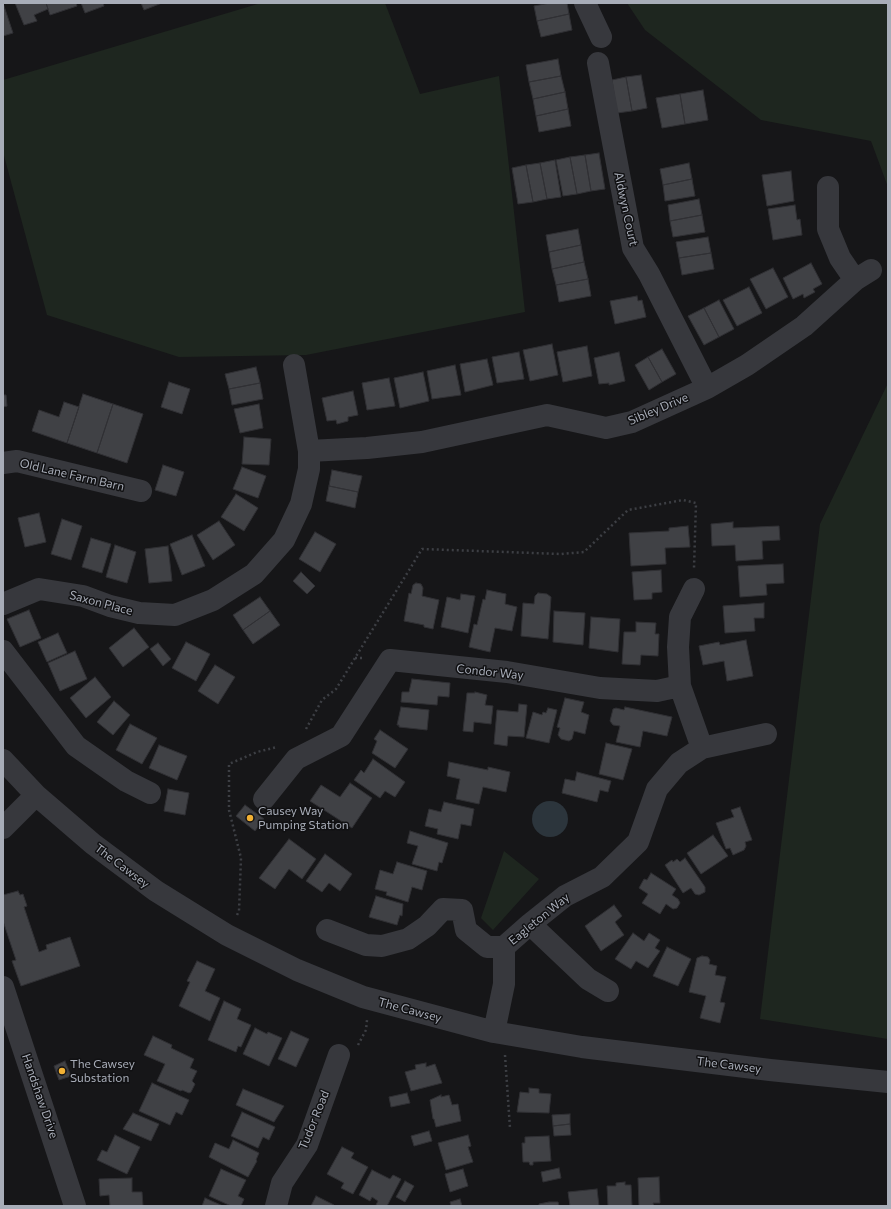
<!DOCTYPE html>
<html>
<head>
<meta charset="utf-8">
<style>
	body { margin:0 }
	#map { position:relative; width:891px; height:1209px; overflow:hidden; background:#161618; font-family:Commissioner,sans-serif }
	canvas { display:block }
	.frame { position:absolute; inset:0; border:4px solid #a8adb8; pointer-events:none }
</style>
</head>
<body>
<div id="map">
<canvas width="891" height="1209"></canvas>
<div class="frame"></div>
</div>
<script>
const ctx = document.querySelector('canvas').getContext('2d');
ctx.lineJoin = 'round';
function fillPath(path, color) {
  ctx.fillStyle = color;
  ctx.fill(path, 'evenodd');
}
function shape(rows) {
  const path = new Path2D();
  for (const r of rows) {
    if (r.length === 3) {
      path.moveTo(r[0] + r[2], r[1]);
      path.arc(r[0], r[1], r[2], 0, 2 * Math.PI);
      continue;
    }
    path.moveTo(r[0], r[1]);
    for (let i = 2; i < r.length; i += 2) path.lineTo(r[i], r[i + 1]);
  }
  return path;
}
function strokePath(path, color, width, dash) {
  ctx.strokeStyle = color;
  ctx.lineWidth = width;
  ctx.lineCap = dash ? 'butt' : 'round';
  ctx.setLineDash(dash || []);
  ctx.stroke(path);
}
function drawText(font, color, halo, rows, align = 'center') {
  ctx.font = font + ' Commissioner,sans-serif';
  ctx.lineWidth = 3;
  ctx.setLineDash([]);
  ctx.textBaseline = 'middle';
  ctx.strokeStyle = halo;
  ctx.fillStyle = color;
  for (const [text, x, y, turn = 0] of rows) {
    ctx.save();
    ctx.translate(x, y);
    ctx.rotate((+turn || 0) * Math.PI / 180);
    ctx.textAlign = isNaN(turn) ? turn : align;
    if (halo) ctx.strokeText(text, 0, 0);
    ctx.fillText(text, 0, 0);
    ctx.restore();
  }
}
fillPath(shape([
	[261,3,385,3,420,94,499,76,525,312,306,355,179,357,47,315,3,152,3,80],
	[627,3,888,3,888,187,871,141,761,120,645,30],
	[888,383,888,1039,760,1019,820,524],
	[504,851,539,879,493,930,481,918]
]), '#1e261f');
fillPath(shape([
	[550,819,18]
]), '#2c353c');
const building = shape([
	[3,3,13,33,3,36,3,3],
	[15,3,46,3,48,9,34,15,37,21,24,25,15,3],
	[46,3,76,3,77,6,50,15,46,3],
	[81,3,103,3,104,6,85,13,81,3],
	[141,3,162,3,144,10,141,3],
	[550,3,567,3,569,14,537,21,534,6,550,3],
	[569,14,572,30,541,37,537,21,569,14],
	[558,59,561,76,529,82,526,65,558,59],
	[641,75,647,108,632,111,626,77,641,75],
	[561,76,565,92,533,99,529,82,561,76],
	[626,77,632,111,617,113,612,80,626,77],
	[703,90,708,120,685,124,680,94,703,90],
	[565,92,568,109,536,116,533,99,565,92],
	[680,94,685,124,662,128,656,98,680,94],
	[568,109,571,126,539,132,536,116,568,109],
	[599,153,605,189,591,191,585,155,599,153],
	[585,155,591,191,577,194,570,157,585,155],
	[570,157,577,194,563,196,556,160,570,157],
	[555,160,561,197,547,199,540,163,555,160],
	[540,163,547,199,533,202,526,165,540,163],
	[689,163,692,179,663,185,660,169,689,163],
	[526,165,533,202,518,204,512,168,526,165],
	[791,171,794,201,767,206,762,175,791,171],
	[692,179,695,196,665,201,663,185,692,179],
	[699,199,702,215,670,221,668,205,699,199],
	[795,205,797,220,800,219,802,235,773,240,768,209,795,205],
	[702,215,705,232,673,237,670,221,702,215],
	[578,229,581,245,549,252,546,235,578,229],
	[708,237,711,253,679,258,676,242,708,237],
	[581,245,584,262,552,269,549,252,581,245],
	[711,253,714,269,682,275,679,258,711,253],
	[584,262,588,279,556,285,552,269,584,262],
	[811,263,822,284,813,289,815,292,804,298,803,294,793,299,783,278,811,263],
	[773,268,788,297,766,309,750,279,773,268],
	[588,279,591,296,559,302,556,285,588,279],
	[749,287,762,313,737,326,723,300,749,287],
	[637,296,638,301,642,300,646,317,615,324,610,301,637,296],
	[719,300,734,329,719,337,704,308,719,300],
	[704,308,719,337,704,345,688,316,704,308],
	[552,344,558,375,530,381,523,350,552,344],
	[587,346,592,376,563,382,557,352,587,346],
	[662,349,676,374,662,382,648,357,662,349],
	[519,352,524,379,497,383,492,357,519,352],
	[619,352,625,381,609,385,609,383,599,384,594,358,619,352],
	[648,357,662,382,649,390,635,365,648,357],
	[487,359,493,385,465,392,460,364,487,359],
	[455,365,461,395,432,399,427,371,455,365],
	[256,367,260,383,229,389,225,374,256,367],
	[423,372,429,401,400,408,394,378,423,372],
	[389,378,395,406,367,410,362,383,389,378],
	[169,382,190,389,182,414,161,407,169,382],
	[260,383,263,399,232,405,229,389,260,383],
	[353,391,358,415,348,417,348,421,337,424,336,420,327,421,322,398,353,391],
	[83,394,113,404,97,453,67,443,83,394],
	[3,395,6,395,7,406,3,407,3,395],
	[64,402,79,407,67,443,32,431,39,410,59,417,64,402],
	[113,404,143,414,127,463,97,453,113,404],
	[259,404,263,428,240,433,234,409,259,404],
	[244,437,271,439,269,465,242,464,244,437],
	[163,465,184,472,176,496,155,490,163,465],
	[242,467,266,476,258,498,233,489,242,467],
	[332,470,362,476,358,492,329,486,332,470],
	[329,486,358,492,355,508,326,501,329,486],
	[236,494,258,508,244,531,221,517,236,494],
	[39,513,46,542,25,547,18,518,39,513],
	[62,519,82,526,71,560,51,554,62,519],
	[219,521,235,545,213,560,197,535,219,521],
	[733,522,733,528,779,526,780,540,762,541,763,559,736,561,735,545,712,546,711,524,733,522],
	[688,526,690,547,665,548,666,564,631,566,629,533,669,531,669,528,688,526],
	[315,532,336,544,320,572,299,559,315,532],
	[192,535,205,566,182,575,170,544,192,535],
	[91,538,111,544,102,573,82,567,91,538],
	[115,545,136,552,127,583,106,577,115,545],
	[168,546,172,581,149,583,145,549,168,546],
	[783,564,784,583,766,584,767,595,740,597,738,566,783,564],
	[661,570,662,592,652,593,652,599,634,600,632,572,661,570],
	[301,572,315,586,307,594,293,581,301,572],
	[416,583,421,584,423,588,422,596,439,600,433,629,424,627,424,625,404,621,409,593,411,594,413,585,416,583],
	[487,590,506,594,505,604,517,607,512,631,495,628,490,652,469,647,474,624,477,625,483,599,485,600,487,590],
	[538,593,547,594,551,597,548,639,521,636,523,603,534,604,535,596,538,593],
	[461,594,475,596,468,633,441,627,447,597,460,600,461,594],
	[260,597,270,611,243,630,233,615,260,597],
	[764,603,764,618,754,618,755,631,725,633,723,606,764,603],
	[29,610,41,638,20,647,7,619,29,610],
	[270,611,280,625,253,644,243,630,270,611],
	[554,611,585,613,583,645,553,642,554,611],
	[591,617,620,619,618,652,589,648,591,617],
	[636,622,656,623,655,634,659,634,658,656,641,655,640,665,622,664,624,632,636,632,636,622],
	[134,628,149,647,123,667,109,648,134,628],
	[58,633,67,653,47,662,38,642,58,633],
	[746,640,753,676,727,681,724,661,703,665,699,646,719,642,720,645,746,640],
	[186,642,210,654,196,681,172,668,186,642],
	[158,643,171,659,163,666,150,649,158,643],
	[75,651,87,679,60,691,48,663,75,651],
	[215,665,235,677,218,704,198,691,215,665],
	[95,677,111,697,86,718,70,698,95,677],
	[412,679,450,683,449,697,438,696,437,705,401,702,402,692,409,692,412,679],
	[475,692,487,695,485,705,493,706,491,724,474,722,473,732,463,731,467,693,475,693,475,692],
	[565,698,584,702,581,712,589,715,585,734,574,731,572,739,569,741,561,739,558,735,560,728,557,727,565,698],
	[114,701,130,715,113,735,97,722,114,701],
	[519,704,527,705,524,737,508,736,507,746,494,744,497,710,518,712,519,704],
	[401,707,429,710,427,730,399,727,399,725,397,725,401,707],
	[625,707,672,717,667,736,643,731,640,747,616,742,620,726,613,725,610,721,613,709,616,708,624,710,625,707],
	[548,708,557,710,549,743,526,738,533,712,542,715,543,712,546,713,548,708],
	[130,724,157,738,142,764,116,750,130,724],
	[380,730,408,749,395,768,372,753,377,741,374,739,380,730],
	[606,743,632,749,623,780,599,774,606,743],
	[159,745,187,756,177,780,149,768,159,745],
	[373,759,405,782,395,797,385,791,380,798,354,780,361,770,364,773,373,759],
	[449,762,488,770,488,767,510,772,506,792,483,787,479,804,456,799,460,779,447,776,449,762],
	[577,772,611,781,608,792,600,790,597,802,562,793,565,779,575,781,577,772],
	[350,783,372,798,352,828,310,801,321,785,340,797,350,783],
	[168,789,189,793,185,815,164,811,168,789],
	[444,802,474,809,471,826,461,824,458,839,437,834,438,829,425,826,429,809,441,812,444,802],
	[245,805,264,819,255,831,236,816,245,805],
	[740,807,752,840,745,842,746,846,744,850,733,855,730,848,726,849,716,823,734,817,731,810,740,807],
	[410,831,448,843,442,863,439,862,437,871,412,864,418,846,407,843,410,831],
	[713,835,728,856,701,874,687,853,713,835],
	[289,839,316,859,302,879,289,869,275,889,259,878,289,839],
	[325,854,352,874,340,891,329,883,322,892,306,881,325,854],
	[685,858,705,887,705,892,699,895,695,894,691,888,683,893,665,865,672,860,673,862,677,859,680,862,685,858],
	[397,862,427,871,422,890,412,887,408,902,386,895,387,892,375,889,380,870,393,874,397,862],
	[651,873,676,889,672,895,678,899,680,903,677,908,673,909,666,904,660,914,642,903,648,894,639,888,644,879,647,880,651,873],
	[18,891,20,895,23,894,27,906,24,907,39,952,47,949,46,945,70,937,80,966,21,986,12,961,16,960,3,921,3,895,18,891],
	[376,896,403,904,402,916,400,915,397,925,369,917,376,896],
	[614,905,622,916,615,922,624,935,601,951,585,926,614,905],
	[633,933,644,941,649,933,660,940,655,948,660,951,648,968,636,961,631,969,615,959,633,933],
	[667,947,691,959,678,986,653,976,667,947],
	[702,956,708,957,710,960,709,964,717,966,715,975,726,977,720,1002,725,1003,720,1023,700,1018,706,996,689,992,697,958,702,956],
	[197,961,215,969,205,991,220,998,210,1021,179,1006,190,982,187,981,197,961],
	[224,1001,241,1009,237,1019,251,1025,241,1047,238,1046,236,1052,208,1040,224,1001],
	[255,1028,267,1034,268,1032,282,1038,269,1066,243,1054,255,1028],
	[291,1031,309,1039,296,1067,278,1059,291,1031],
	[153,1036,172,1045,171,1048,194,1059,190,1068,197,1071,192,1081,195,1084,191,1092,189,1093,182,1090,181,1091,157,1081,165,1064,144,1055,153,1036],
	[65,1061,71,1076,59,1080,54,1066,65,1061],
	[426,1063,426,1067,435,1064,442,1083,411,1091,405,1072,416,1069,415,1065,426,1063],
	[152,1083,189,1100,182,1115,176,1112,170,1125,139,1111,152,1083],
	[529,1088,539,1089,539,1093,551,1094,549,1113,517,1112,520,1092,529,1093,529,1088],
	[243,1089,284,1106,274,1122,236,1105,243,1089],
	[407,1093,410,1103,391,1107,389,1097,407,1093],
	[441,1095,441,1097,449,1095,452,1105,458,1104,461,1121,436,1127,434,1119,433,1119,430,1100,441,1095],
	[242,1112,275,1127,269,1140,263,1137,258,1148,231,1136,242,1112],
	[133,1113,159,1124,151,1141,123,1129,133,1113],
	[570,1114,570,1124,553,1126,552,1115,570,1114],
	[570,1124,571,1135,554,1136,553,1126,570,1124],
	[429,1131,432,1141,414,1146,411,1136,429,1131],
	[115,1135,140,1147,127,1174,97,1160,102,1150,107,1152,115,1135],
	[468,1135,471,1146,468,1147,473,1162,446,1170,438,1143,468,1135],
	[549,1136,551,1161,533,1162,533,1165,530,1165,529,1162,523,1162,522,1143,525,1143,525,1137,549,1136],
	[233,1140,259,1153,256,1160,257,1161,248,1177,209,1157,215,1143,229,1149,233,1140],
	[342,1147,354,1153,351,1158,368,1167,353,1194,341,1188,344,1183,327,1174,342,1147],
	[559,1168,561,1178,543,1182,541,1172,559,1168],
	[221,1169,246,1180,238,1196,244,1199,241,1206,231,1206,209,1196,221,1169],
	[463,1169,468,1186,450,1192,445,1174,463,1169],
	[372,1170,390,1179,393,1175,401,1179,387,1206,378,1206,376,1205,378,1201,372,1197,370,1201,359,1195,372,1170],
	[659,1177,660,1203,653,1203,654,1206,639,1206,638,1178,659,1177],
	[132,1178,132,1192,142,1192,143,1206,110,1206,109,1195,100,1196,99,1179,132,1178],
	[405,1181,414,1186,405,1202,396,1197,405,1181],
	[625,1182,625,1185,631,1185,632,1206,608,1206,607,1186,616,1186,616,1183,625,1182],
	[597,1189,599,1206,570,1206,568,1192,597,1189],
	[316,1196,334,1205,333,1206,311,1206,316,1196],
	[205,1198,223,1206,202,1206,205,1198],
	[460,1199,462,1206,451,1206,450,1202,460,1199],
	[549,1202,558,1202,559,1206,539,1206,539,1204,549,1202]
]);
fillPath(building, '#404145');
strokePath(building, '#303034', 1);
strokePath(shape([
	[355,658,365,658],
	[306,729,322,700,336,689,422,549,561,554,584,552,628,510,683,500,696,503,694,568],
	[237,915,239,911,241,858,229,810,229,764,257,752,277,747],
	[358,1045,366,1030,367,1020],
	[505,1055,510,1128]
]), '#3d3f44', 2.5, [2, 3]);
strokePath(shape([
	[585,3,601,37],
	[598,63,633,248,649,274,707,388],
	[828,187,828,229,840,258,855,280],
	[309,451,367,448,422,442,547,415,606,428,632,422,707,388,747,365,804,326,855,280,871,270],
	[3,463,17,461,141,491],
	[694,589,680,617,678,647,680,686,702,748],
	[3,604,39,589,83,596,110,606,139,613,175,615,213,600,254,574,284,540,301,504,309,469,309,451,294,365],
	[3,651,76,746,126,781,150,793],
	[3,760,36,795,93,844,156,891,227,935,297,970,363,997,494,1032,582,1047,770,1070,888,1082],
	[264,799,296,759,341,736,390,660,507,672,600,688,657,691,680,686],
	[3,828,36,795],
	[530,924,588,979,608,991],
	[327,930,366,945,382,946,408,939,427,926,443,909,462,910,466,930,487,947,504,947],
	[3,987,75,1206],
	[494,1032,504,984,504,947,530,924,565,896,602,877,638,842,657,789,679,763,702,748,766,734],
	[276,1206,282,1183,307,1145,339,1055]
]), '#37383d', 22);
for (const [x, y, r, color] of [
	[250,818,4,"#f2b134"],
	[62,1071,4,"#f2b134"]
]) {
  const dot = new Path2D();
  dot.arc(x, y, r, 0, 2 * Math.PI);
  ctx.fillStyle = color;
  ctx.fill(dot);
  strokePath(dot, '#111113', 1.5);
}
drawText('12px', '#a8adb8', '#111113', [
	["Aldwyn Court",626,209,78],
	["Sibley Drive",658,409,-23],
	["Old Lane Farm Barn",72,475,13],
	["Saxon Place",101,603,15],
	["Condor Way",490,672,6],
	["The Cawsey",122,866,37],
	["Eagleton Way",539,919,-39],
	["The Cawsey",410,1010,15],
	["The Cawsey",729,1065,7],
	["Handshaw Drive",40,1096,71],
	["Tudor Road",314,1120,-68]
]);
drawText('12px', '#a8adb8', '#111113', [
	["Causey Way",258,811],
	["Pumping Station",258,825],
	["The Cawsey",70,1064],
	["Substation",70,1078]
], 'left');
</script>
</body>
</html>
